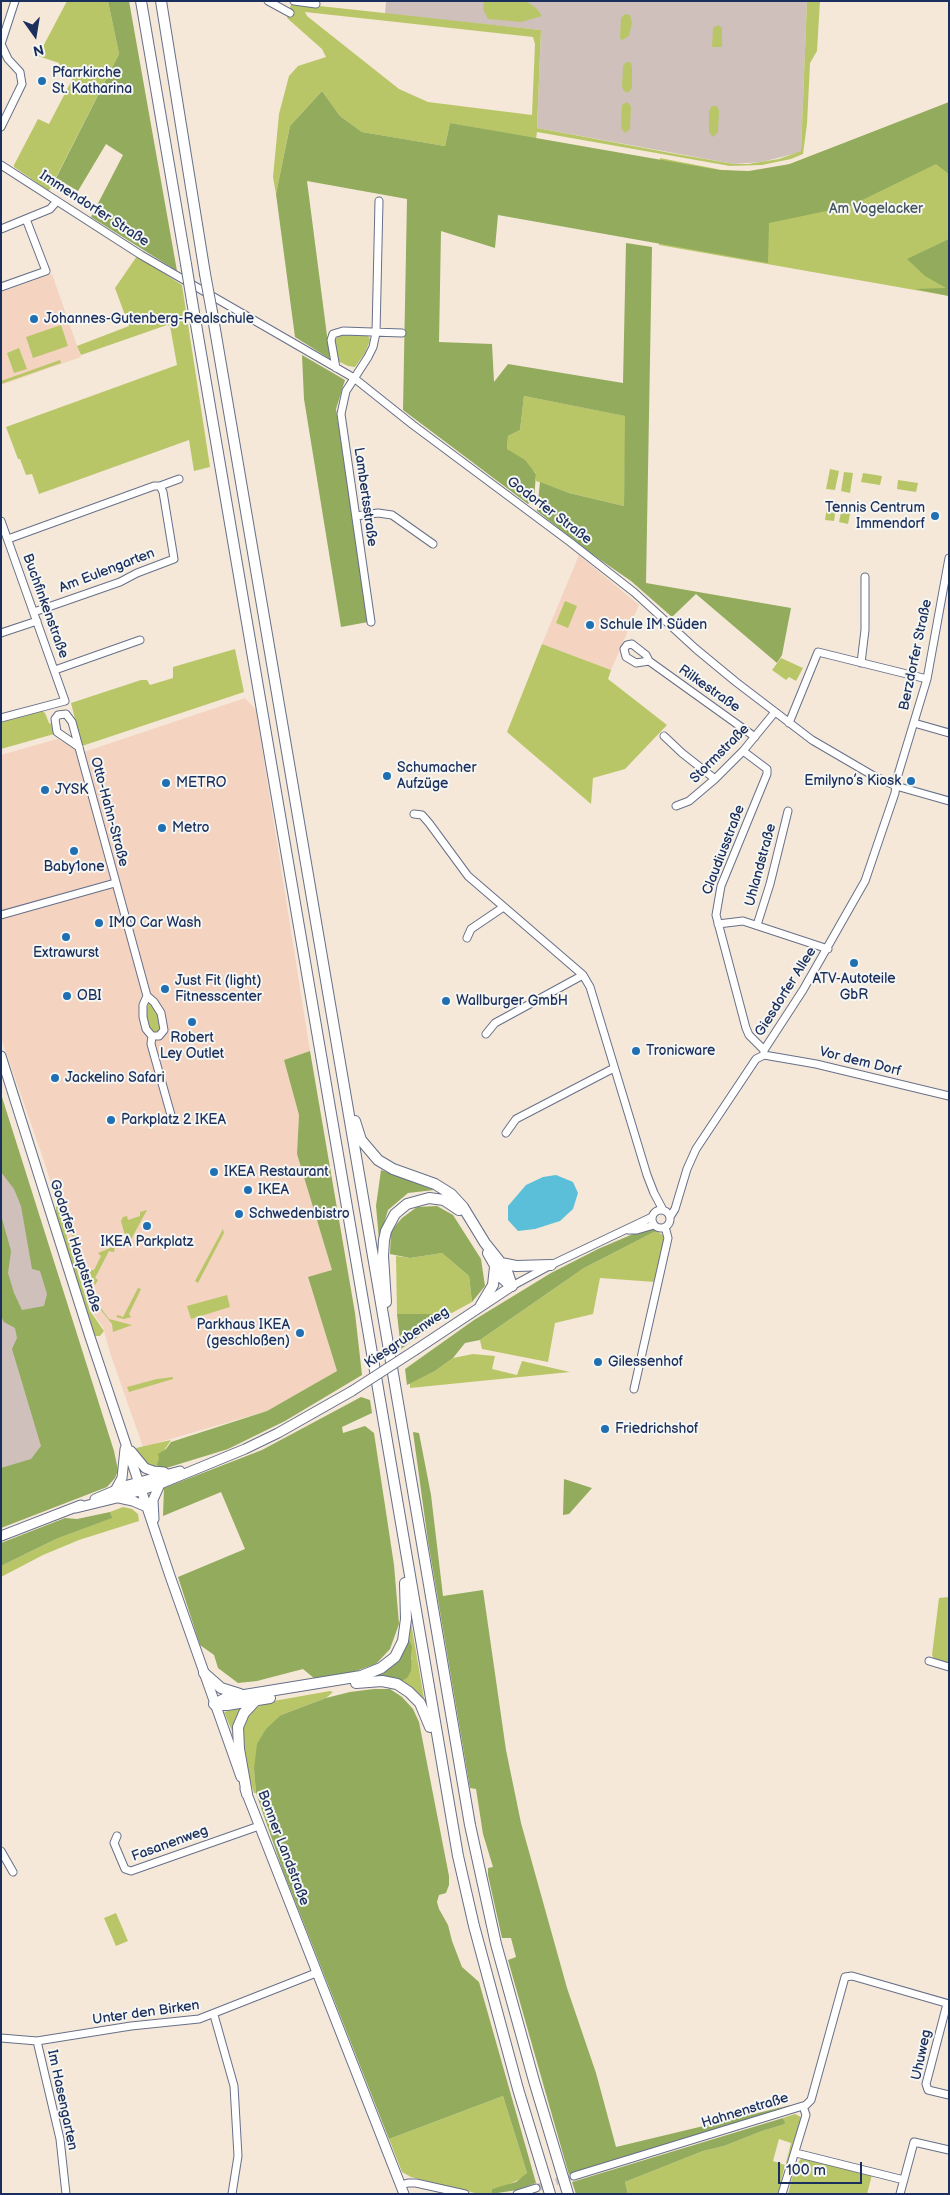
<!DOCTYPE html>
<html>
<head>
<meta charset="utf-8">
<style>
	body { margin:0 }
	#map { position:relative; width:950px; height:2195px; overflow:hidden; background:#f5e8d8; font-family:"Balsamiq Sans",sans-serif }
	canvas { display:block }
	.frame { position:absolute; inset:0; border:2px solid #1b2f5e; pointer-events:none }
	.north { position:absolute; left:10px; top:10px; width:50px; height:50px; -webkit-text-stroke:4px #f6f6f2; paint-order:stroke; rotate:167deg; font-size:14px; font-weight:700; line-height:20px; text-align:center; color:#1b2f5e }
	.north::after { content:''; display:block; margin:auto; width:18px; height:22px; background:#1b2f5e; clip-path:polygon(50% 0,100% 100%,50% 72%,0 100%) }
	.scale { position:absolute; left:778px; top:2162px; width:84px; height:22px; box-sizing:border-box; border:2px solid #1b2f5e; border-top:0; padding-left:6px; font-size:15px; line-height:18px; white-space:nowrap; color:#1b2f5e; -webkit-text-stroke:4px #f6f6f2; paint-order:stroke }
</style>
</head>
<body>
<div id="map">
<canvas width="950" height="2195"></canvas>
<div class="frame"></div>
<div class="north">N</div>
<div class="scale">100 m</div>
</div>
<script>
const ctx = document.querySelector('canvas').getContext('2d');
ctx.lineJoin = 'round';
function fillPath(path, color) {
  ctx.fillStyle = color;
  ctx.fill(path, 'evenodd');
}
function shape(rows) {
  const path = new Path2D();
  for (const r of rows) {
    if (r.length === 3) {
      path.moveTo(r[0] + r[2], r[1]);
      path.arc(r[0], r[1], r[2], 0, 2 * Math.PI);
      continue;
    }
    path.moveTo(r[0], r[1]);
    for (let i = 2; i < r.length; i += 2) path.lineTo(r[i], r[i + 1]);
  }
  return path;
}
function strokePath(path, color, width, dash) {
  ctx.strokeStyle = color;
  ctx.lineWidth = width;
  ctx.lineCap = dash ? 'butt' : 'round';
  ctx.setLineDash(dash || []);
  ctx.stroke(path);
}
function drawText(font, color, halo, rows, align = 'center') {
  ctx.font = font + ' "Balsamiq Sans",sans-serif';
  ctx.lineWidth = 4;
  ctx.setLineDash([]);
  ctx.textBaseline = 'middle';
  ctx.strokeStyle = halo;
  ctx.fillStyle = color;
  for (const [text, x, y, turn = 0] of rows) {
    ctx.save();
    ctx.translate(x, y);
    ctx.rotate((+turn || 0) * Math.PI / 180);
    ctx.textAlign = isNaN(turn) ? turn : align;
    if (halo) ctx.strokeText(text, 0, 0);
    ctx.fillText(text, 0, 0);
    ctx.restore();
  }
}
fillPath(shape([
	[52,274,81,357,1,385,1,292],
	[579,555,639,605,611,670,542,644],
	[245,698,256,710,310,1051,284,1060,299,1115,297,1154,332,1270,308,1278,337,1371,267,1411,143,1447,110,1353,103,1327,91,1311,44,1161,1,1038,1,755,57,739,84,752]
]), '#f4d3c0');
fillPath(shape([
	[386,1,807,1,801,152,762,162,734,164,537,128,541,30,385,14],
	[1,1106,96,1442,1,1477]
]), '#d0c0bc');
fillPath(shape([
	[67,1,108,1,119,54,49,191,14,167,14,165,38,119,49,124,73,78,60,71,59,63,38,56],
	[484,1,526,1,536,8,542,16,521,22,488,19,483,9],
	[807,1,820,1,817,51,810,63,807,124,803,154,791,159,762,165,730,166,537,132,536,139,450,123,445,146,362,132,340,116,322,91,290,126,276,194,273,177,279,114,289,76,298,66,326,57,322,49,287,18,292,11,289,9,292,3,541,30,537,128,676,154,734,164,748,164,779,159,801,151],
	[305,12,533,37,535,44,532,115,428,102,399,89,307,16],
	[625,14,630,15,632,23,629,36,622,40,620,38,621,18],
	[718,25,722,28,722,47,712,47,713,28],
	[626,62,630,62,632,66,632,88,628,93,624,91,622,87,623,66],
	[627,102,631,106,630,129,625,133,621,128,622,105],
	[949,103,949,296,659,245,660,158,722,170,746,172,779,168],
	[712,106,717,106,719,111,718,132,713,137,709,132,709,111],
	[137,256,182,285,210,467,194,471,189,440,39,494,32,474,26,475,20,459,18,459,6,427,177,365,170,326,167,325,81,355,77,346,129,326,115,288],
	[61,325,68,346,33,358,26,337],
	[342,334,366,335,369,337,370,340,365,353,355,367,348,366,338,361,335,341,338,336],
	[19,348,27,369,14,373,7,353],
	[60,360,61,363,1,384,1,381],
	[524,396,626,416,624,506,569,493,536,481,536,473,507,449,508,436,520,430],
	[830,469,839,471,835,490,826,489],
	[844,472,853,473,850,493,841,491],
	[863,473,882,476,880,485,861,482],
	[898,480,918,483,916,492,897,489],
	[828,500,837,502,834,521,825,520],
	[843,503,852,504,848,524,839,522],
	[565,601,577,606,568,628,556,623],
	[542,644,611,670,608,679,667,725,625,769,593,778,591,804,507,732],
	[235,649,244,692,82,746,71,703,141,680,147,680,150,685,173,678,173,667],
	[781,658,803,668,796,681,789,677,786,680,772,670],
	[42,711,45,713,49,723,51,724,54,734,1,749,1,721],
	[149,1003,156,1010,160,1026,158,1032,152,1032,149,1028,146,1011],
	[57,1180,95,1300,109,1319,132,1325,113,1332,112,1324,93,1300,54,1181],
	[56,1201,90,1311,104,1331,100,1336,95,1336,56,1218],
	[147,1210,129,1243,124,1232,121,1221,123,1217,127,1216,128,1220,140,1216,140,1212],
	[223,1229,224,1233,198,1283,195,1281],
	[656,1231,663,1235,664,1243,655,1282,600,1278,593,1314,555,1323,548,1362,482,1349,480,1340,584,1268],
	[115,1246,114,1252,109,1251,95,1278,98,1280,95,1285,89,1270,94,1270,101,1256,98,1253],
	[442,1253,469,1276,472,1302,450,1314,397,1314,396,1256,410,1258],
	[138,1288,141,1289,129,1314,131,1317,124,1319,116,1317,118,1315,123,1317],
	[227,1295,230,1307,191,1319,187,1306],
	[473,1354,495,1356,492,1369,517,1375,522,1361,570,1372,410,1388,410,1383,435,1371,453,1358],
	[173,1377,173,1379,129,1392,127,1387,157,1379],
	[171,1440,159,1458,163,1469,149,1467,139,1456,136,1448],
	[123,1507,132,1509,138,1514,139,1521,79,1540,43,1555,1,1577,1,1566,56,1539,111,1518,110,1512],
	[949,1597,949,1664,934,1659,932,1655,939,1598],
	[408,1605,426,1710,400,1682,412,1659,412,1646,410,1641,392,1662],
	[330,1691,333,1692,326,1698,281,1715,254,1769,256,1793,254,1793,244,1763,242,1729,248,1714,255,1708,268,1702],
	[241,1708,232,1730,232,1731,224,1712],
	[116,1913,128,1941,116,1946,104,1918],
	[503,2096,527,2173,524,2177,504,2187,492,2189,491,2194,479,2194,411,2177,402,2172,389,2139],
	[795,2114,801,2117,797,2139,788,2163,786,2163,791,2143,779,2139,773,2161,785,2165,778,2194,628,2194,625,2182,703,2151,724,2146,762,2131,782,2125,784,2120,783,2118],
	[804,2158,872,2175,867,2194,788,2194,795,2166,801,2159]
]), '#b8c668');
fillPath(shape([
	[108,1,129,1,177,271,91,217,123,155,106,144,78,191,56,178,119,54],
	[322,91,340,116,362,132,445,146,450,123,719,170,749,171,790,164,949,102,949,174,936,164,850,206,769,223,768,263,498,215,495,248,441,231,439,342,492,344,494,382,508,364,623,383,626,243,652,247,646,583,791,608,782,655,777,663,696,594,672,617,631,581,586,550,537,511,540,482,569,493,624,506,625,416,524,396,520,430,508,436,507,449,525,460,536,474,534,499,528,504,403,410,407,199,307,181,330,359,295,337,276,194,290,126],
	[949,239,949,296,915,289,946,288,925,276,907,259],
	[302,355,345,380,336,409,368,622,341,627,304,399],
	[310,1051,355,1313,362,1375,285,1421,228,1449,163,1469,157,1465,159,1458,158,1454,166,1449,171,1442,267,1411,337,1371,308,1277,332,1270,297,1154,299,1115,284,1060],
	[1,1094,114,1451,118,1470,115,1478,107,1487,1,1528,1,1468,31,1459,41,1446,12,1349,17,1338,15,1328,4,1322,1,1316,1,1215,11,1251,8,1273,14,1293,22,1310,44,1306,47,1294,40,1271,32,1269,21,1206,14,1189,1,1172],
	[381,1170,434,1190,408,1193,388,1210,379,1240,376,1206],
	[437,1206,453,1215,481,1259,485,1286,472,1302,469,1276,442,1253,410,1258,390,1254,391,1231,402,1218,417,1207],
	[647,1228,656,1231,584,1268,480,1340,465,1343,453,1358,435,1371,407,1385,405,1369,474,1320,551,1273,598,1249],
	[397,1314,450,1314,401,1349],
	[361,1397,370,1400,372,1413,342,1427,343,1433,365,1426,374,1433,394,1565,399,1624,390,1649,376,1664,347,1674,315,1679,303,1669,257,1681,238,1683,218,1668,214,1655,200,1645,178,1577,245,1549,221,1492,163,1516,164,1488,262,1450],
	[413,1432,419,1433,431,1495,443,1596,483,1590,506,1750,521,1823,567,1988,596,2073,616,2147,791,2105,790,2108,569,2175,508,1960,516,1957,511,1938,502,1938,488,1875,488,1868,493,1867,483,1834,476,1789,470,1788,428,1541],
	[564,1479,592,1488,569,1514,563,1515],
	[110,1512,112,1518,56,1539,1,1566,1,1543,65,1518,77,1519],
	[407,1640,410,1641,412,1646,411,1671,407,1678,400,1682,365,1678],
	[374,1689,390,1689,402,1697,413,1709,419,1722,449,1876,449,1885,446,1893,439,1895,437,1902,439,1909,448,1925,452,1941,462,1967,479,1982,536,2183,517,2190,491,2194,492,2189,516,2182,527,2173,503,2096,389,2139,282,1868,256,1793,254,1769,257,1744,266,1729,281,1715,326,1698,350,1692],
	[783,2118,785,2123,782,2125,762,2131,724,2146,703,2151,625,2182,628,2194,576,2194,572,2182]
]), '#92ab5c');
fillPath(shape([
	[556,1175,573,1182,578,1193,573,1209,560,1221,535,1229,518,1231,508,1220,508,1206,526,1185,543,1177]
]), '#5bbfd9');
strokePath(shape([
	[536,2188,574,2176]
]), '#c9c3c0', 7, [7, 3.5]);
const minor = shape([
	[268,1,290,13],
	[294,1,316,4],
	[1,127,22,84,20,72,8,59,1,44,15,1],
	[1,165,141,255,354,378,413,425,570,542,635,593,696,649,736,682,812,740,872,775,896,786,949,801],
	[1,229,50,209,57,201],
	[1,287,46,271,26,219],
	[336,368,331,340,333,334,343,331,402,333],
	[356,516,378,513,392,515,433,544],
	[1,521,65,701,1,718],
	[8,539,154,486,160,486,179,479],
	[34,612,120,582,137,573,174,559,163,492,160,486],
	[371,622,341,414,346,391,368,357,373,347,376,333,379,201],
	[1,633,37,621],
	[649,661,636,663,626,657,624,649,627,645,632,644,646,655,649,661,755,737],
	[861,663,865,630,865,577],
	[55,670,140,640],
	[789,723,818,652,927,679],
	[914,723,949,733],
	[664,736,682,753,715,779],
	[79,747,57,732,55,719,58,715,66,714,72,722,147,996,154,1002,161,1013,164,1030,159,1036,152,1036],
	[743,751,767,769,767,774,721,886,716,915,746,1028,749,1035,764,1050],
	[676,806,689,801,715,779,743,751,775,712],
	[414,814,422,815,429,823,468,876,583,975,590,987,647,1175,654,1193,663,1210],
	[1,915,115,883],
	[718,924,743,921,828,949],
	[757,925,770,884,788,811],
	[467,938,471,929,502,908],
	[147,996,143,1005,143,1017,146,1029,152,1036,151,1044,171,1115],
	[486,1034,495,1023,583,975],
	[764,1055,764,1050,803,990,865,881,895,793,897,778,927,679,949,558],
	[764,1055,816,1064,949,1096],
	[506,1133,516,1119,614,1068],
	[661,1219,9],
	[670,1217,675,1209,687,1169,696,1149,756,1059,764,1055],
	[628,1230,637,1230,654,1225],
	[512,1286,551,1265,652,1217],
	[634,1389,668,1238,665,1227],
	[929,1661,949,1667],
	[117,1836,114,1843,125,1869,131,1871,259,1826],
	[1,1851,13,1872],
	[947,2004,926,2084,928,2090,949,2095],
	[214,2015,234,2086,238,2156,232,2194],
	[1,2038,37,2041,131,2026,199,2019,316,1973],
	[37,2041,60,2139,66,2194],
	[796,2153,904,2180],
	[574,2176,806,2105,811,2100,845,1977,852,1976,949,2004],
	[401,2185,408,2183,416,2183,465,2194],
	[517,2194,536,2188],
	[782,2194,806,2115,803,2106],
	[900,2194,914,2142,949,2150]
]);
const major = shape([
	[1,1056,90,1337,170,1576,241,1777],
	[417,1349,512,1286],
	[131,1451,145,1468,153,1471,164,1472],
	[116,1489,122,1478,125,1449],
	[119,1498,133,1501,147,1507],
	[95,1499,128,1485,180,1471],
	[76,1508,117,1498,160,1484,245,1449,278,1433,352,1391],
	[154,1519,153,1500,160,1484],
	[1,1536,81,1505],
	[245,1789,404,2194]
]);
const highway = shape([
	[141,1,186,264],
	[161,1,205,274],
	[192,301,458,1856,474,1926,518,2089,550,2194],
	[212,312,470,1825,496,1944,534,2081,568,2194],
	[355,1121,361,1140,378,1160,393,1169,435,1184,451,1194,463,1207,485,1243,501,1263,508,1274,512,1286],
	[488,1253,502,1278,511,1286],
	[501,1263,516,1266,551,1265],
	[386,1302,383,1256,384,1240,386,1231,395,1214,407,1204,429,1198,444,1200,459,1210],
	[481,1305,493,1285,495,1267],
	[204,1673,221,1688,240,1694],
	[356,1683,382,1681,397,1684,409,1692,420,1703,430,1727],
	[214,1704,226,1698,361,1676,381,1668,395,1657,403,1641,406,1619,405,1583],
	[215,1705,227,1705,270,1698],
	[247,1794,239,1749,238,1727,244,1713,256,1700]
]);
strokePath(minor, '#677089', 9);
strokePath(major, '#677089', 11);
strokePath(highway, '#677089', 12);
strokePath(minor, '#fff', 7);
strokePath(major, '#fff', 9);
strokePath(highway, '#fff', 10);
const majorBridge = shape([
	[352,1391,417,1349]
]);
const highwayBridge = shape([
	[186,264,192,301],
	[205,274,212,312]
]);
strokePath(majorBridge, '#677089', 11, []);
strokePath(highwayBridge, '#677089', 12, []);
strokePath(majorBridge, '#fff', 9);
strokePath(highwayBridge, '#fff', 10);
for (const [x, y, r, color] of [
	[42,81,5,"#1f6fb2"],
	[34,319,5,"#1f6fb2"],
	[935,516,5,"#1f6fb2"],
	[590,625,5,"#1f6fb2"],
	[387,776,5,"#1f6fb2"],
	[911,781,5,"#1f6fb2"],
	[166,783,5,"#1f6fb2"],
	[45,790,5,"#1f6fb2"],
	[162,828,5,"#1f6fb2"],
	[74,851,5,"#1f6fb2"],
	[99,923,5,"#1f6fb2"],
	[66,937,5,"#1f6fb2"],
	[854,963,5,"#1f6fb2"],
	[165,989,5,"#1f6fb2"],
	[67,996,5,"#1f6fb2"],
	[446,1001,5,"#1f6fb2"],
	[192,1022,5,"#1f6fb2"],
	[636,1051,5,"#1f6fb2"],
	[55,1078,5,"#1f6fb2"],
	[111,1120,5,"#1f6fb2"],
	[214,1172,5,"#1f6fb2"],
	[248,1190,5,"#1f6fb2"],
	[239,1214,5,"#1f6fb2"],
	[147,1226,5,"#1f6fb2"],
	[300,1333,5,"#1f6fb2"],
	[598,1362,5,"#1f6fb2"],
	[605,1429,5,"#1f6fb2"]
]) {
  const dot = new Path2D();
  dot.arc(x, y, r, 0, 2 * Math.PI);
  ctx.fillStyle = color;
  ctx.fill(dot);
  strokePath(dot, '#f6f6f2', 2);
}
drawText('14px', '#1b2f5e', '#f6f6f2', [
	["Pfarrkirche",52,73],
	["St. Katharina",52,89],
	["Johannes-Gutenberg-Realschule",44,319],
	["Tennis Centrum",925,508,"right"],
	["Immendorf",925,524,"right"],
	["Schule IM Süden",600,625],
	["Schumacher",397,768],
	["Aufzüge",397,784],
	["Emilyno’s Kiosk",901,781,"right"],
	["METRO",176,783],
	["JYSK",55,790],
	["Metro",172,828],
	["Baby1one",74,867,"center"],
	["IMO Car Wash",109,923],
	["Extrawurst",66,953,"center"],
	["ATV-Autoteile",854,979,"center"],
	["GbR",854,995,"center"],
	["Just Fit (light)",175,981],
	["Fitnesscenter",175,997],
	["OBI",77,996],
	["Wallburger GmbH",456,1001],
	["Robert",192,1038,"center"],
	["Ley Outlet",192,1054,"center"],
	["Tronicware",646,1051],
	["Jackelino Safari",65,1078],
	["Parkplatz 2 IKEA",121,1120],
	["IKEA Restaurant",224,1172],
	["IKEA",258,1190],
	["Schwedenbistro",249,1214],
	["IKEA Parkplatz",147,1242,"center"],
	["Parkhaus IKEA",290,1325,"right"],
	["(geschloßen)",290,1341,"right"],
	["Gilessenhof",608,1362],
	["Friedrichshof",615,1429]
], 'left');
drawText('14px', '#1b2f5e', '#f6f6f2', [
	["Immendorfer Straße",94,209,33],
	["Lambertsstraße",365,497,82],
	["Godorfer Straße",549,511,37],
	["Am Eulengarten",107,571,-21],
	["Buchfinkenstraße",45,606,70],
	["Berzdorfer Straße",916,655,-78],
	["Rilkestraße",709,689,35],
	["Stormstraße",720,754,-45],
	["Otto-Hahn-Straße",109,812,75],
	["Claudiusstraße",724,850,-69],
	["Uhlandstraße",761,865,-75],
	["Giesdorfer Allee",786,992,-58],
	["Vor dem Dorf",860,1062,14],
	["Godorfer Hauptstraße",75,1246,72],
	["Kiesgrubenweg",407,1338,-34],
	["Fasanenweg",170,1844,-20],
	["Bonner Landstraße",283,1848,69],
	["Unter den Birken",146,2013,-8],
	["Uhuweg",922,2055,-78],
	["Im Hasengarten",62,2100,78],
	["Hahnenstraße",745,2111,-17]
]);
drawText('14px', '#425560', '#f6f6f2', [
	["Am Vogelacker",876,209]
]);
</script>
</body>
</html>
